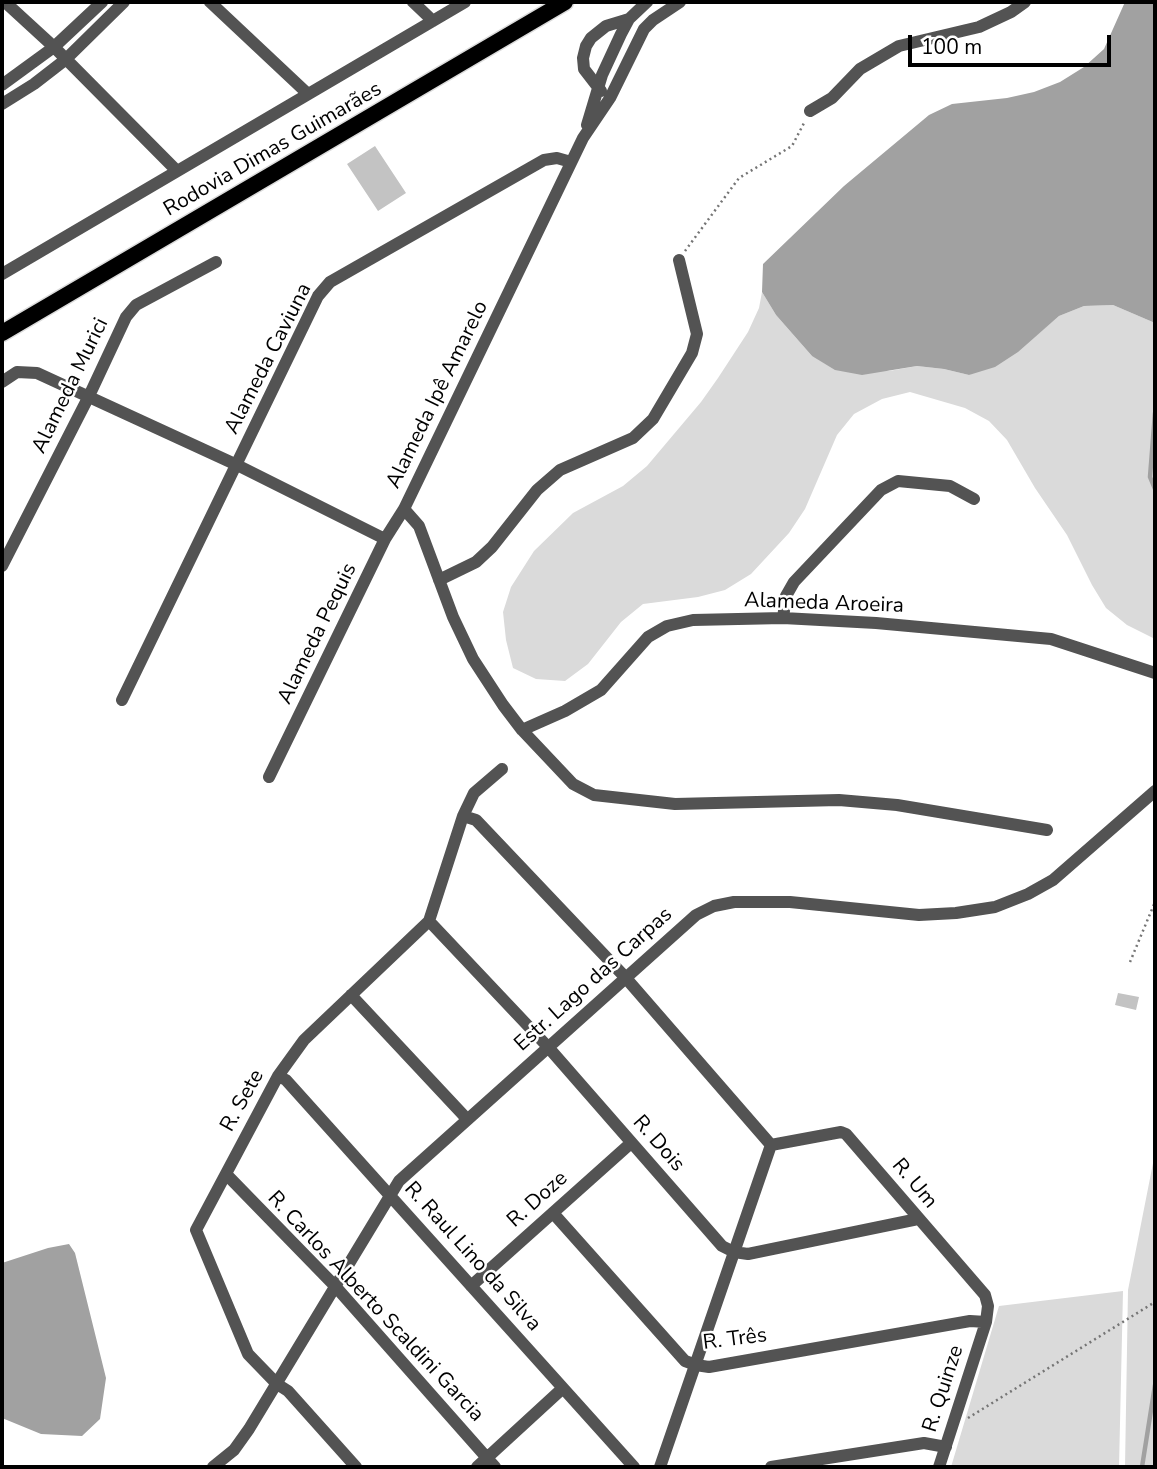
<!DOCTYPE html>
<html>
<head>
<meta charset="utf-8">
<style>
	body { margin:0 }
	#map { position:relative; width:1157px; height:1469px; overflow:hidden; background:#fff; font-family:"Nunito Sans",sans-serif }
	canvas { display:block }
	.frame { position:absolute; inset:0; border:4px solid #000; pointer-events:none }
	.scale { position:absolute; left:908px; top:35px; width:203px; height:32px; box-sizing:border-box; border:4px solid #000; border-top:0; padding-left:9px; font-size:21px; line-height:24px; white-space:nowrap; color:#000; -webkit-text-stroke:5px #fff; paint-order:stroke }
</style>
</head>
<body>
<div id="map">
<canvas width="1157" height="1469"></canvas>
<div class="frame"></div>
<div class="scale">100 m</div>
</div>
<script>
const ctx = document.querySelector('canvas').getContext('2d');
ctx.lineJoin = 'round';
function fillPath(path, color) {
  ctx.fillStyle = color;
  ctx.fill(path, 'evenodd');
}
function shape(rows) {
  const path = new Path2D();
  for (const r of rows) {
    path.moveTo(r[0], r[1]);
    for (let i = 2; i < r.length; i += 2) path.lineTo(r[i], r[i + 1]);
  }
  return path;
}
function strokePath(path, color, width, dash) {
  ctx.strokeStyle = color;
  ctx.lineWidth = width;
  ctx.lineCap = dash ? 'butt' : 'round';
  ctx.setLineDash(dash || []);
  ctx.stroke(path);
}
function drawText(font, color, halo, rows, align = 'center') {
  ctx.font = font + ' "Nunito Sans",sans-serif';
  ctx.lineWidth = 5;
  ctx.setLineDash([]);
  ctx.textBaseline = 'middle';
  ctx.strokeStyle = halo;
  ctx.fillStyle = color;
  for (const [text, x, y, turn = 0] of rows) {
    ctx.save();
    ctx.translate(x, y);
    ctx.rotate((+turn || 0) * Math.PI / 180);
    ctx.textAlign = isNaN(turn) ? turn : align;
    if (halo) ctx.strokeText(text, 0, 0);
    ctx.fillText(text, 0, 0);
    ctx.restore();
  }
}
fillPath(shape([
	[762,292,776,315,812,356,889,371,917,366,944,369,969,375,1038,334,1059,316,1084,306,1113,305,1155,323,1155,639,1127,625,1106,608,1092,585,1067,535,1035,488,1007,440,989,421,965,408,910,392,882,399,854,414,837,435,805,509,789,533,751,574,725,590,698,597,643,604,621,622,588,664,565,681,536,679,513,668,506,640,503,612,511,587,534,551,573,513,623,486,647,466,701,402,718,378,748,332,759,308],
	[1155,1153,1155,1467,1125,1467,1128,1290],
	[1123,1291,1119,1467,951,1467,999,1306]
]), '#dadada');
fillPath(shape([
	[1125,2,1155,2,1155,323,1113,305,1084,306,1059,316,1018,352,995,367,969,375,944,369,917,366,862,375,835,370,812,356,776,315,762,292,763,264,844,186,929,115,952,104,1007,98,1034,92,1060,82,1084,67,1104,49],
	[69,1244,75,1253,106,1378,100,1419,82,1436,41,1434,2,1418,2,1263,48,1248]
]), '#a1a1a1');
strokePath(shape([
	[1155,413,1150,477,1155,489],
	[1142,1467,1155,1385]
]), '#a1a1a1', 4.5);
fillPath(shape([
	[375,146,406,193,378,211,347,164],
	[1118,993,1139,997,1136,1010,1115,1005]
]), '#c3c3c3');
const major = shape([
	[2,333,565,2]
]);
strokePath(major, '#dbdbdb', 19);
strokePath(shape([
	[685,251,739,178,792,146,804,123],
	[1130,962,1155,902],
	[968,1418,1155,1302]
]), '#757575', 2.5, [2, 3.5]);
strokePath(shape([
	[5,2,54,47,177,171],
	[210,2,308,94],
	[413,2,433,21],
	[2,85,54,47,102,2],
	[601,91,584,69,583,58,586,46,591,38,606,26,629,19],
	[2,104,34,84,65,60,124,2],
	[810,111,832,98,860,69,899,46,979,27,1011,12,1025,2],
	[587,125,602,75,621,34,629,19,647,2],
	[2,274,465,2],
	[2,382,17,372,37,373,237,465,385,539],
	[404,509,419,526,453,617,473,659,503,705,522,730,573,784,594,795,675,804,839,800,897,805,1047,830],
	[2,566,89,396,126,317,136,305,216,262],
	[439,580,476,562,492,547,537,490,560,470,633,438,653,419,692,353,697,334,679,260],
	[783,618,786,596,794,582,881,490,898,481,950,486,974,499],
	[122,700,318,296,330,282,544,160,557,158,571,162],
	[522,730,565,711,601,690,648,637,667,626,693,620,783,618,876,623,1051,639,1155,673],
	[269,777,385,539,404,509,583,138,610,98,644,29,653,20,680,2],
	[463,816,476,820,625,977,771,1145],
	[429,921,548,1047,722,1246,734,1252,748,1254,918,1219],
	[351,995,467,1119],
	[278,1076,286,1080,634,1467],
	[771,1145,841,1132,846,1134,985,1295,988,1306,986,1322,939,1467],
	[226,1174,335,1286,495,1467],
	[553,1213,685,1361,696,1365,709,1367,970,1321,986,1322],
	[471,1286,631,1143],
	[213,1467,234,1450,249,1429,399,1181,696,915,714,906,734,902,790,902,919,915,956,913,995,907,1028,894,1053,880,1155,791],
	[356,1467,288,1391,277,1384,248,1354,196,1230,278,1076,304,1040,429,921,463,816,474,793,502,769],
	[477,1467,563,1388],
	[660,1467,771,1145],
	[771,1467,924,1443,946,1447]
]), '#535353', 12);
strokePath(major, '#000', 16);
drawText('21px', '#000', '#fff', [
	["Rodovia Dimas Guimarães",273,150,-30],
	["Alameda Caviuna",269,359,-63],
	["Alameda Murici",71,386,-64],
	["Alameda Ipê Amarelo",438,395,-64],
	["Alameda Aroeira",824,604,2],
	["Alameda Pequis",318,634,-64],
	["Estr. Lago das Carpas",594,980,-42],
	["R. Sete",243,1101,-61],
	["R. Dois",658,1144,49],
	["R. Um",914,1184,50],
	["R. Doze",538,1200,-42],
	["R. Raul Lino da Silva",472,1257,48],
	["R. Carlos Alberto Scaldini Garcia",375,1307,47],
	["R. Três",735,1340,-7],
	["R. Quinze",944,1389,-72]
]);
</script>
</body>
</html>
